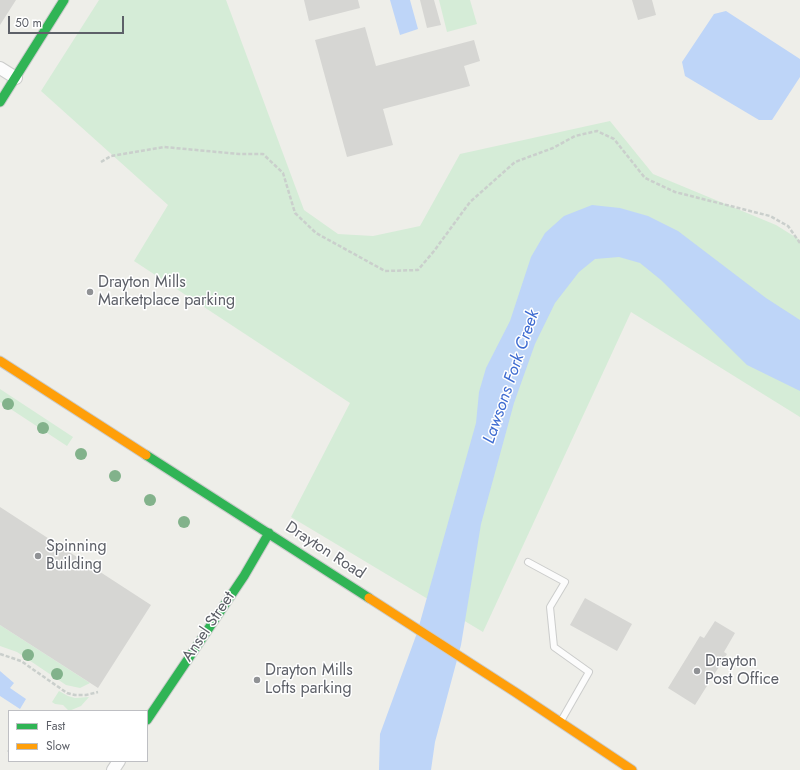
<!DOCTYPE html>
<html>
<head>
<meta charset="utf-8">
<style>
	body { margin:0 }
	#map { position:relative; width:800px; height:770px; overflow:hidden; background:#eeeee9; font-family:Jost,sans-serif }
	canvas { display:block }
	.legend { position:absolute; left:8px; top:710px; width:140px; height:52px; box-sizing:border-box; background:#fff; border:1px solid #bebfc3; margin:0; padding:5px 7px; list-style:none; font-size:12px; color:#5d6068 }
	.legend li { display:flex; align-items:center; gap:8px; height:20px }
	.legend b { width:20px; border:1px solid #bebfc3 }
	.scale { position:absolute; left:8px; top:16px; width:116px; height:18px; box-sizing:border-box; border:2px solid #5d6068; border-top:0; padding-left:5px; font-size:12px; line-height:14px; white-space:nowrap; color:#5d6068; -webkit-text-stroke:3px #fff; paint-order:stroke }
</style>
</head>
<body>
<div id="map">
<canvas width="800" height="770"></canvas>
<ul class="legend">
<li><b style="height:5px;background:#30b455"></b>Fast</li>
<li><b style="height:5px;background:#ff9f0a"></b>Slow</li>
</ul>
<div class="scale">50 m</div>
</div>
<script>
const ctx = document.querySelector('canvas').getContext('2d');
ctx.lineJoin = 'round';
function fillPath(path, color) {
  ctx.fillStyle = color;
  ctx.fill(path, 'evenodd');
}
function shape(rows) {
  const path = new Path2D();
  for (const r of rows) {
    path.moveTo(r[0], r[1]);
    for (let i = 2; i < r.length; i += 2) path.lineTo(r[i], r[i + 1]);
  }
  return path;
}
function strokePath(path, color, width, dash) {
  ctx.strokeStyle = color;
  ctx.lineWidth = width;
  ctx.lineCap = dash ? 'butt' : 'round';
  ctx.setLineDash(dash || []);
  ctx.stroke(path);
}
function drawText(font, color, halo, rows, align = 'center') {
  ctx.font = font + ' Jost,sans-serif';
  ctx.lineWidth = 3;
  ctx.setLineDash([]);
  ctx.textBaseline = 'middle';
  ctx.strokeStyle = halo;
  ctx.fillStyle = color;
  for (const [text, x, y, turn = 0] of rows) {
    ctx.save();
    ctx.translate(x, y);
    ctx.rotate((+turn || 0) * Math.PI / 180);
    ctx.textAlign = isNaN(turn) ? turn : align;
    if (halo) ctx.strokeText(text, 0, 0);
    ctx.fillText(text, 0, 0);
    ctx.restore();
  }
}
fillPath(shape([
	[99,0,226,0,304,210,338,234,373,236,420,226,460,154,610,121,653,174,776,225,800,240,800,417,631,312,483,632,291,517,350,403,134,261,168,205,41,91],
	[439,0,470,0,477,24,447,32],
	[0,389,73,437,67,446,0,402],
	[0,625,90,683,80,688,66,685,17,652,0,646],
	[59,691,68,696,75,698,89,697,81,706,69,711,63,705,55,704,52,702]
]), '#d5ecd7');
fillPath(shape([
	[390,0,410,0,418,29,400,35],
	[726,11,800,59,800,77,772,120,759,120,685,76,682,62,714,14],
	[592,205,620,208,648,216,678,231,766,298,800,320,800,391,747,365,661,280,640,263,619,257,595,259,579,272,555,303,535,344,514,403,481,524,461,645,435,742,431,770,379,770,380,734,417,633,476,423,479,392,486,368,510,321,531,257,545,233,564,216],
	[0,671,14,683,10,688,26,699,20,709,0,696]
]), '#bed5f8');
fillPath(shape([
	[0,0,16,0,0,25],
	[304,0,358,0,360,8,309,21],
	[420,0,434,0,441,25,427,28],
	[632,0,652,0,656,15,638,20],
	[365,27,376,66,474,40,480,61,464,66,470,86,383,109,393,145,347,157,315,40],
	[0,507,151,605,98,688,0,625],
	[585,598,632,624,617,651,570,625],
	[715,621,735,633,724,652,727,654,695,705,668,688,700,636,704,638]
]), '#d6d6d3');
const lane = shape([
	[528,562,565,582,550,607,554,647,589,672,561,721]
]);
const street = shape([
	[0,68,16,78],
	[113,770,119,761]
]);
const fast = shape([
	[0,102,64,0],
	[146,455,369,598],
	[147,720,244,576,269,533]
]);
const slow = shape([
	[0,361,146,455],
	[369,598,515,692,632,770]
]);
strokePath(lane, '#cbcccb', 8);
strokePath(street, '#cbcccb', 14);
strokePath(fast, '#cacbcb', 11);
strokePath(slow, '#cacbcb', 11);
strokePath(shape([
	[101,162,111,156,164,147,239,154,263,154,283,173,295,213,316,233,385,271,418,270,434,251,470,202,515,162,553,148,575,136,597,131,614,139,645,178,675,192,770,216,788,226,800,243],
	[0,654,21,661,67,693,75,695,86,695,98,692],
	[8,752,9,751]
]), '#cacfcc', 2.5, [4, 2]);
strokePath(lane, '#fcfcfc', 6);
strokePath(street, '#fcfcfc', 12);
strokePath(fast, '#30b455', 9);
strokePath(slow, '#ff9f0a', 9);
ctx.fillStyle = '#82b28b';
for (const [x, y] of [
	[8,404],
	[43,428],
	[81,454],
	[115,476],
	[150,500],
	[184,522],
	[28,655],
	[57,674]
]) {
  ctx.beginPath();
  ctx.arc(x, y, 6, 0, 2 * Math.PI);
  ctx.fill();
}
for (const [x, y, r, color] of [
	[90,292,4,"#909295"],
	[38,556,4,"#909295"],
	[697,671,4,"#909295"],
	[257,680,4,"#909295"]
]) {
  const dot = new Path2D();
  dot.arc(x, y, r, 0, 2 * Math.PI);
  ctx.fillStyle = color;
  ctx.fill(dot);
  strokePath(dot, '#fff', 1.5);
}
drawText('16px', '#5d6068', '#fff', [
	["Drayton Mills",98,283],
	["Marketplace parking",98,301],
	["Spinning",46,547],
	["Building",46,565],
	["Drayton",705,662],
	["Post Office",705,680],
	["Drayton Mills",265,671],
	["Lofts parking",265,689]
], 'left');
drawText('16px', '#5d6068', '#fff', [
	["Drayton Road",325,551,33],
	["Ansel Street",209,627,-56]
]);
drawText('italic 17px', '#3d6bd1', '#fff', [
	["Lawsons Fork Creek",512,377,-71]
]);
</script>
</body>
</html>
